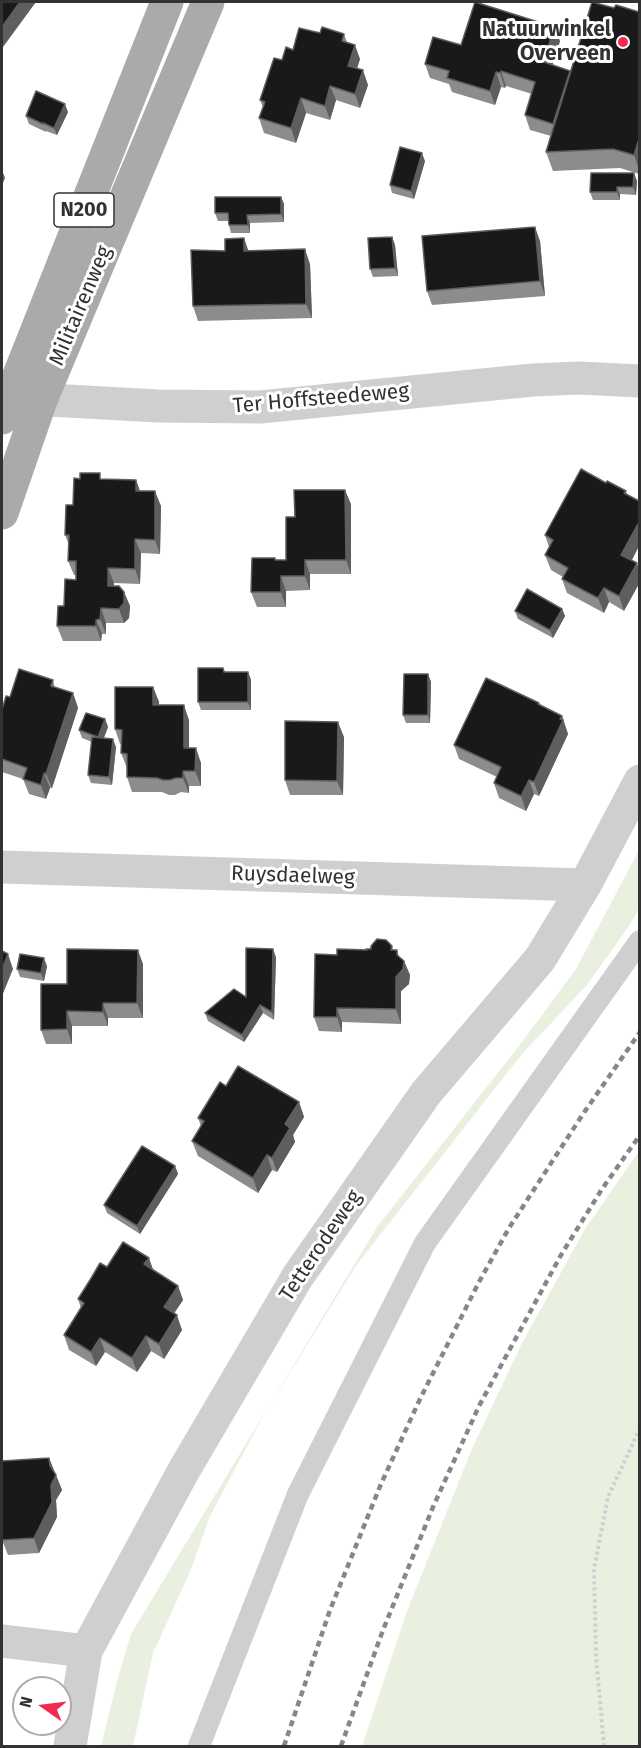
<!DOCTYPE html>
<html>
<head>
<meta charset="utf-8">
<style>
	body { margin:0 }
	#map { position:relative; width:641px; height:1748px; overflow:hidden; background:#fff; font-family:"Fira Sans",sans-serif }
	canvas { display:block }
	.frame { position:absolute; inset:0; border:3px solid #323232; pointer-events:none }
	.north { position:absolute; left:12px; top:1676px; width:60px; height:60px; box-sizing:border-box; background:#fff; border:2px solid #adadad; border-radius:50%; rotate:284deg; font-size:16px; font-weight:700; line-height:24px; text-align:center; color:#323232 }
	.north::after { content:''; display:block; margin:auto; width:21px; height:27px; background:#f42951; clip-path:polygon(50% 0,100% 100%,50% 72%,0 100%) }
</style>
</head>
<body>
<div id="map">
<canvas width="641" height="1748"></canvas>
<div class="frame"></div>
<div class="north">N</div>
</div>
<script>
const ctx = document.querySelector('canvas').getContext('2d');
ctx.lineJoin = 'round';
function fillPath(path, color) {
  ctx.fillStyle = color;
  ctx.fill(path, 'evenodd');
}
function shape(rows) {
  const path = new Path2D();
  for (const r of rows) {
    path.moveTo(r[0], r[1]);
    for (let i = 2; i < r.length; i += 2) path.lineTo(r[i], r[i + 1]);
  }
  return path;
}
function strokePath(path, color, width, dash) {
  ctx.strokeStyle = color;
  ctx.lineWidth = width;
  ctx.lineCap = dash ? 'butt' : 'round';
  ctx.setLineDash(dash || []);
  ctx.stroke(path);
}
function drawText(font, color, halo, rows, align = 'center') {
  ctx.font = font + ' "Fira Sans",sans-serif';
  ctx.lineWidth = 6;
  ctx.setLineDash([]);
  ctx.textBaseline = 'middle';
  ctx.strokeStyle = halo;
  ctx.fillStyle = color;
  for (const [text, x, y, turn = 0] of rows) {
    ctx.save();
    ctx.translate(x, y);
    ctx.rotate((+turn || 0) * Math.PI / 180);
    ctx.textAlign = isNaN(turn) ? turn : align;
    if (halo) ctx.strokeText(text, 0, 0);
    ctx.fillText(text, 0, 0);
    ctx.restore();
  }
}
fillPath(shape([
	[639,850,639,909,629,926,587,985,522,1054,358,1263,266,1411,210,1516,190,1572,153,1653,133,1746,101,1746,117,1681,131,1634,377,1227,522,1042,576,969],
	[639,1151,639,1746,362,1746,407,1611,471,1451,521,1345,585,1229]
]), '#eaf0e0');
strokePath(shape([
	[604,1746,596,1657,594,1569,608,1497,640,1428]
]), '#cfcfcf', 4, [3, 3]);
strokePath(shape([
	[199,1746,298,1494,425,1243,640,941]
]), '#cfcfcf', 22);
strokePath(shape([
	[13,398,158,406,260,407,533,380,579,378,640,381],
	[2,867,585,885],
	[2,1641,86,1651],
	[70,1746,86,1651,184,1470,298,1276,426,1093,540,959,585,885,640,781]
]), '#cfcfcf', 33);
strokePath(shape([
	[2,418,167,2],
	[2,513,41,400,208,2]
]), '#aaa', 33);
strokePath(shape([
	[284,1746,330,1610,381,1484,420,1399,479,1282,509,1228,583,1114,640,1032],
	[341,1746,383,1630,433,1507,479,1406,561,1255,602,1189,640,1135]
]), '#878787', 4.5, [6, 4.5]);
fillPath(shape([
	[614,8,639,12,639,174,620,168,553,171,546,152,551,136,530,130,525,115,532,94,506,86,505,88,501,87,495,105,452,92,449,84,430,78,425,64,461,45,560,41,552,65,570,72],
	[320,33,344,34,347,42,360,59,357,69,368,85,360,108,336,100,330,120,306,113,296,143,264,133,259,118,263,107,260,100,293,50],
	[68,112,57,135,46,131,46,132,29,124,26,116],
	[425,161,414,199,392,193,390,185],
	[637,181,636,195,620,194,620,200,593,200,590,192],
	[281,197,284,204,284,222,250,223,250,233,231,233,228,221,218,221,215,213],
	[392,237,395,245,398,276,373,277,370,269],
	[244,238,248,250,310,264,312,318,198,321,193,306,225,251],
	[540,241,545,296,432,305,427,291],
	[102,479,136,480,140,491,161,506,160,554,141,553,140,584,114,583,114,586,124,592,130,606,129,618,124,623,106,623,106,634,102,634,101,641,63,641,57,626,64,606,76,580,76,575,74,575,68,561,69,545,65,535,73,505],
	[606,483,626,491,639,546,632,560,624,611,609,602,604,613,567,593,562,579,563,577,551,570,545,555,549,547,545,535],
	[351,504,351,574,310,574,310,590,286,591,286,607,257,607,251,592,276,560,286,560,295,517],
	[562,609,565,616,553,638,518,619,515,611],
	[223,668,225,672,248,672,251,680,251,710,201,710,198,702],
	[428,674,431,682,430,723,406,723,403,715],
	[53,680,55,688,73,693,78,708,52,788,50,788,46,799,29,794,23,779,2,772,2,710,10,697],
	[153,687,159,702,158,705,189,720,189,748,201,763,201,786,189,786,189,793,181,792,175,795,169,795,162,792,132,792,127,777,127,768,121,753,121,744,120,744,115,729],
	[539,703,540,705,562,716,568,734,539,796,534,794,526,811,499,798,494,783,497,777,459,759,454,745],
	[105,719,108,727,104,738,116,747,112,785,91,783,88,775,92,742,82,738,79,730],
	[344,737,343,795,290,795,285,780],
	[392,946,393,950,397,950,399,957,404,961,410,975,409,984,401,991,401,1024,342,1022,342,1032,319,1031,314,1017,337,955],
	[276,957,274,1020,263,1013,244,1042,208,1021,205,1013,246,997],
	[143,964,143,1018,108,1018,108,1026,72,1026,72,1044,46,1044,41,1030,67,984],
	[47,966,44,981,20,977,17,969],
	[226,1086,299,1102,304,1117,293,1135,295,1142,277,1172,272,1170,258,1193,198,1156,192,1141,201,1126,198,1118],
	[175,1166,178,1174,140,1234,107,1213,104,1205],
	[107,1267,153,1270,178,1286,183,1300,174,1313,182,1330,164,1359,151,1351,137,1372,105,1352,96,1366,69,1350,64,1335,81,1308,78,1299],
	[49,1458,62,1490,56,1500,57,1517,39,1553,8,1555,2,1540]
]), '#8c8c8c');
fillPath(shape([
	[20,2,36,2,3,47,2,44,2,27],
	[554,27,560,41,549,77,544,62],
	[355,45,360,59,353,80,348,66],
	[363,70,368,85,360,108,355,94],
	[501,71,506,86,505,88,500,73],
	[570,71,575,85,559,139,553,124],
	[496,72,501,87,495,105,490,91],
	[330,86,336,100,330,120,325,106],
	[301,98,306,113,296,143,291,128],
	[65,104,68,112,57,135,54,128],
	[639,139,639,170,634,155],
	[422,153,425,161,414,199,411,191],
	[2,170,5,178,2,185],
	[634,173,637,181,636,195,633,187],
	[617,187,620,194,620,200,617,192],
	[281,197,284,204,284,222,281,214],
	[247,215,250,223,250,233,248,225],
	[535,227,540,241,545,296,540,281],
	[392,237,395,245,398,276,395,268],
	[244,238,249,253,244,251],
	[305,249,310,264,312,318,306,304],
	[136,480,141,494,136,491],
	[345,490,351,504,351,574,346,560],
	[155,491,161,506,160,554,155,540],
	[639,522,639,546,627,569,621,555],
	[135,539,141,553,140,584,135,569],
	[305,560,310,574,310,590,305,576],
	[637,563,639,569,639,584,624,611,619,596],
	[108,568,114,583,113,601,108,586],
	[281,576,286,591,286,607,281,592],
	[604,588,609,602,604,613,598,598],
	[124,592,130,606,129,618,124,623,119,609],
	[101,608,106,623,106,634,100,619],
	[562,609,565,616,553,638,550,630],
	[96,620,102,634,101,641,96,626],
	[248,672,251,680,251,710,248,702],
	[428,674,431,682,430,723,428,715],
	[153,687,159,702,158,720,153,705],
	[73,693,78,708,52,788,46,774],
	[184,705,189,720,189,762,184,748],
	[562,716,568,734,539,796,534,782],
	[105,719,108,727,101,745,98,737],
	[338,722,344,737,343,795,337,781],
	[113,739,116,747,112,785,109,777],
	[196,748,201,763,201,786,195,771],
	[183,771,189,786,189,793,183,778],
	[44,773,50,788,46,799,41,785],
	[529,780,534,794,526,811,521,796],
	[273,949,276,957,274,1020,272,1012],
	[138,950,143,964,143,1018,137,1003],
	[8,954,13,969,2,996,2,969],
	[44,958,47,966,44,981,41,973],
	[404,961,410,975,409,984,401,991,401,1024,396,1009,396,977],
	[103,1003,108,1018,108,1026,103,1012],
	[260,1005,263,1013,244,1042,242,1035],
	[337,1008,342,1022,342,1032,337,1017],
	[67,1011,72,1026,72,1044,67,1029],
	[299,1102,304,1117,293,1135,295,1142,277,1172,272,1158,285,1124],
	[267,1155,272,1170,258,1193,253,1178],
	[175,1166,178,1174,140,1234,137,1226],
	[149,1258,154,1272,144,1264],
	[178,1286,183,1300,169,1321,164,1307],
	[177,1315,182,1330,164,1359,159,1344],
	[146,1336,151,1351,137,1372,132,1358],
	[100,1338,105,1352,96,1366,91,1352],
	[49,1458,62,1490,56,1500,57,1517,39,1553,34,1538,50,1466]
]), '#5e5e5e');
const building = shape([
	[2,2,20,2,2,27,2,2],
	[475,2,554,27,544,62,570,71,553,124,525,115,535,82,501,71,500,73,496,72,490,91,447,78,449,71,425,64,433,37,461,45,475,2],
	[592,2,614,8,616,5,639,12,639,139,634,155,613,149,546,152,592,2],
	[322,27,344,34,342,41,355,45,348,66,363,70,355,94,330,86,325,106,301,98,291,128,259,118,265,102,260,100,274,58,282,60,286,47,293,50,299,28,320,33,322,27],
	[36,91,65,104,54,128,43,123,43,124,26,116,36,91],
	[400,147,422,153,411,191,390,185,400,147],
	[591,173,634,173,633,187,617,187,617,192,590,192,591,173],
	[215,197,281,197,281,214,247,215,248,225,229,225,228,213,215,213,215,197],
	[535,227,540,281,427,291,422,236,535,227],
	[392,237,395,268,370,269,368,238,392,237],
	[244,238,244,251,305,249,306,304,193,306,191,250,225,251,225,239,244,238],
	[581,469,606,483,607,481,626,491,624,493,639,501,639,522,621,555,637,563,619,596,604,588,598,598,562,579,568,568,545,555,553,540,545,535,581,469],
	[80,473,100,473,100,479,136,480,136,491,155,491,155,540,135,539,135,569,108,568,108,586,119,586,124,592,124,603,119,609,101,608,100,619,96,620,96,626,57,626,58,606,64,606,65,579,76,580,76,561,68,561,69,535,65,535,66,505,73,505,74,478,80,479,80,473],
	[294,490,345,490,346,560,305,560,305,576,281,576,281,592,251,592,252,558,275,558,275,560,286,560,286,517,295,517,294,490],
	[527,589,562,609,550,630,515,611,527,589],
	[198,668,223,668,224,672,248,672,248,702,198,702,198,668],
	[19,669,53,680,51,686,73,693,46,774,44,773,41,785,23,779,27,768,2,759,2,710,6,696,10,697,19,669],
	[404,674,428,674,428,715,403,715,404,674],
	[486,678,539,703,538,704,562,716,560,719,563,720,534,782,529,780,521,796,494,783,501,767,454,745,486,678],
	[115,687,153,687,153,705,184,705,184,748,196,748,195,771,183,771,183,778,176,778,170,780,163,780,157,778,127,777,127,754,121,753,122,730,115,729,115,687],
	[86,713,105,719,98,737,79,730,86,713],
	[285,721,338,722,337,781,285,780,285,721],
	[92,737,113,739,109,777,88,775,92,737],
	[377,939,386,940,392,946,391,950,397,950,397,955,404,961,403,969,396,977,396,1009,337,1008,337,1017,314,1017,315,954,337,955,337,949,367,950,366,949,371,949,371,946,377,939],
	[246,948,273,949,272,1012,260,1005,242,1035,205,1013,234,989,246,997,246,948],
	[67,949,138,950,137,1003,103,1003,103,1012,67,1011,67,1029,41,1030,41,984,67,984,67,949],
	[2,951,8,954,2,969,2,951],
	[20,954,44,958,41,973,17,969,20,954],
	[238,1066,299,1102,285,1124,290,1128,272,1158,267,1155,253,1178,192,1141,204,1121,198,1118,220,1082,226,1086,238,1066],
	[142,1146,175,1166,137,1226,104,1205,142,1146],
	[123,1242,149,1258,144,1264,178,1286,164,1307,177,1315,159,1344,146,1336,132,1358,100,1338,91,1352,64,1335,84,1303,78,1299,90,1280,100,1263,107,1267,123,1242],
	[49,1458,50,1466,56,1475,51,1485,52,1502,34,1538,2,1540,2,1461,49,1458]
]);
fillPath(building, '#191919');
strokePath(building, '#5e5e5e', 1.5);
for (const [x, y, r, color] of [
	[623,42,6,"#f42951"]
]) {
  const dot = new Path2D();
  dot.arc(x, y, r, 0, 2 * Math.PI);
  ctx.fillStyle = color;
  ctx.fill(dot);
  strokePath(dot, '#fff', 2);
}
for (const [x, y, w] of [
	[84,210,60]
]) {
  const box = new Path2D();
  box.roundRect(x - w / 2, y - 17, w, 34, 4.5);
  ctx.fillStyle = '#fff';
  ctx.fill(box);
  strokePath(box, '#323232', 1.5);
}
drawText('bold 20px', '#323232', null, [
	["N200",84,210]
]);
drawText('bold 21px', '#323232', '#fff', [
	["Natuurwinkel",611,30],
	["Overveen",611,54]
], 'right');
drawText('21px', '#323232', '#fff', [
	["Militairenweg",81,306,-67],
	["Ter Hoffsteedeweg",321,399,-5],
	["Ruysdaelweg",293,876,2],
	["Tetterodeweg",321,1246,-56]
]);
</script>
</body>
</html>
